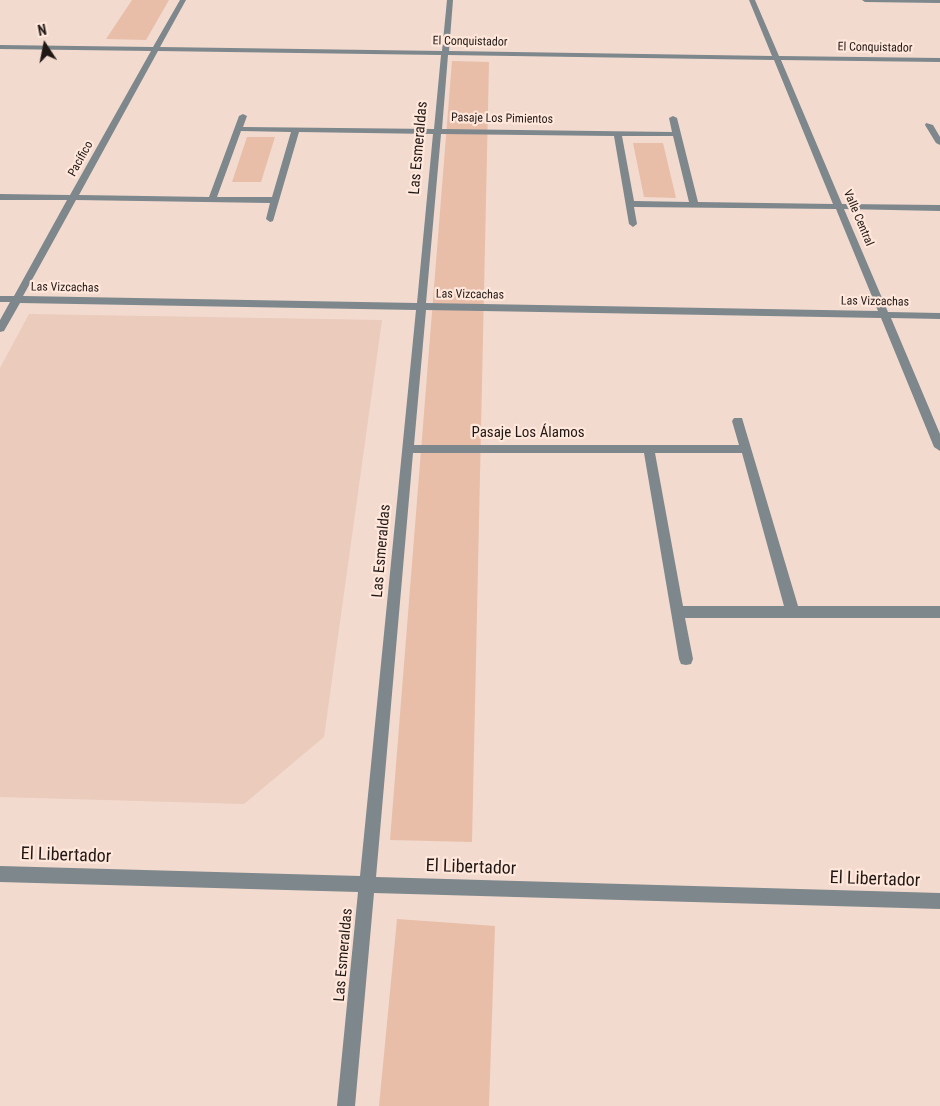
<!DOCTYPE html>
<html>
<head>
<meta charset="utf-8">
<style>
	body { margin:0 }
	#map { position:relative; width:940px; height:1106px; overflow:hidden; background:#f2dace; font-family:"Roboto Condensed",sans-serif }
	canvas { display:block }
	.north { position:absolute; left:20px; top:20px; width:50px; height:50px; -webkit-text-stroke:4px #ffe7db; paint-order:stroke; rotate:349deg; font-size:14px; font-weight:700; line-height:20px; text-align:center; color:#201814 }
	.north::after { content:''; display:block; margin:auto; width:18px; height:22px; background:#201814; clip-path:polygon(50% 0,100% 100%,50% 72%,0 100%) }
</style>
</head>
<body>
<div id="map">
<canvas width="940" height="1106"></canvas>
<div class="north">N</div>
</div>
<script>
const ctx = document.querySelector('canvas').getContext('2d');
ctx.lineJoin = 'round';
function fillPath(path, color) {
  ctx.fillStyle = color;
  ctx.fill(path, 'evenodd');
}
function shape(rows) {
  const path = new Path2D();
  for (const r of rows) {
    path.moveTo(r[0], r[1]);
    for (let i = 2; i < r.length; i += 2) path.lineTo(r[i], r[i + 1]);
  }
  return path;
}
function drawText(font, color, halo, rows, align = 'center') {
  ctx.font = font + ' "Roboto Condensed",sans-serif';
  ctx.lineWidth = 4.5;
  ctx.setLineDash([]);
  ctx.textBaseline = 'middle';
  ctx.strokeStyle = halo;
  ctx.fillStyle = color;
  for (const [text, x, y, turn = 0] of rows) {
    ctx.save();
    ctx.translate(x, y);
    ctx.rotate((+turn || 0) * Math.PI / 180);
    ctx.textAlign = isNaN(turn) ? turn : align;
    if (halo) ctx.strokeText(text, 0, 0);
    ctx.fillText(text, 0, 0);
    ctx.restore();
  }
}
fillPath(shape([
	[29,314,382,320,324,737,244,804,0,797,0,368]
]), '#eacbbc');
fillPath(shape([
	[132,0,169,0,146,40,106,39],
	[452,61,489,62,472,842,390,840],
	[247,137,275,137,261,182,232,182],
	[633,143,663,143,676,198,644,197],
	[397,919,495,926,489,1106,379,1106]
]), '#e8bea9');
fillPath(shape([
	[180,0,186,0,160,47,442,51,447,0,453,0,449,51,772,56,749,0,755,0,779,56,940,58,940,62,781,60,842,204,940,205,940,211,844,209,888,312,940,313,940,319,891,318,940,434,940,451,934,447,881,318,426,310,414,445,739,445,732,421,734,418,742,418,798,606,940,606,940,618,685,618,693,659,691,664,686,665,681,664,679,659,644,453,413,453,376,877,940,893,940,909,374,893,355,1106,337,1106,358,892,0,882,0,866,360,876,416,310,20,303,4,331,0,332,0,320,10,302,0,302,0,296,14,296,67,200,0,200,0,194,70,195,151,51,0,49,0,45,153,47,180,0],
	[158,51,441,55,434,129,243,127,247,116,243,114,239,116,209,197,79,195,158,51],
	[448,55,774,60,833,204,698,202,677,118,673,116,669,118,672,132,442,129,448,55],
	[241,131,291,132,272,197,217,197,241,131],
	[299,132,433,134,417,303,23,296,76,200,270,203,266,219,270,222,273,221,299,132],
	[441,134,614,136,629,224,633,227,637,224,634,207,836,209,878,311,426,303,441,134],
	[622,136,673,136,689,202,634,201,622,136],
	[655,453,742,453,784,606,683,606,655,453],
	[862,0,940,0,940,3,865,2,862,0],
	[926,123,933,125,940,137,940,145,936,143,925,125,926,123]
]), '#7d878c');
drawText('12px', '#201814', '#ffe7db', [
	["El Conquistador",470,42,1],
	["El Conquistador",875,48,1],
	["Pasaje Los Pimientos",502,119,1],
	["Pacífico",81,159,-61],
	["Valle Central",858,218,67],
	["Las Vizcachas",65,288,1],
	["Las Vizcachas",470,295,1],
	["Las Vizcachas",875,302,1]
]);
drawText('15px', '#201814', '#ffe7db', [
	["Las Esmeraldas",419,148,-85],
	["Pasaje Los Álamos",528,433],
	["Las Esmeraldas",382,551,-85],
	["Las Esmeraldas",344,955,-85]
]);
drawText('18px', '#201814', '#ffe7db', [
	["El Libertador",66,856,2],
	["El Libertador",471,868,2],
	["El Libertador",875,880,2]
]);
</script>
</body>
</html>
